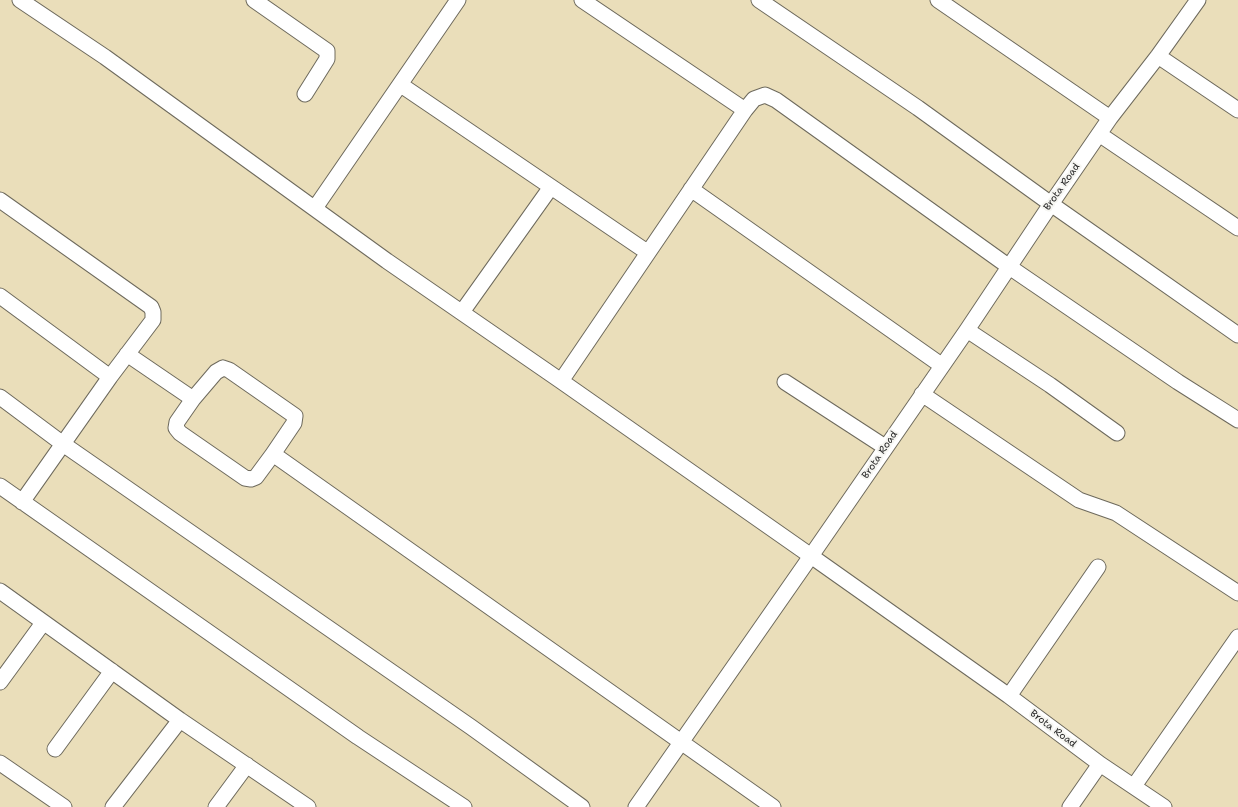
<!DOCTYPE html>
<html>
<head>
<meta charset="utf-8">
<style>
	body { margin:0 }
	canvas { display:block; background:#eadeba }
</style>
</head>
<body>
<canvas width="1238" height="807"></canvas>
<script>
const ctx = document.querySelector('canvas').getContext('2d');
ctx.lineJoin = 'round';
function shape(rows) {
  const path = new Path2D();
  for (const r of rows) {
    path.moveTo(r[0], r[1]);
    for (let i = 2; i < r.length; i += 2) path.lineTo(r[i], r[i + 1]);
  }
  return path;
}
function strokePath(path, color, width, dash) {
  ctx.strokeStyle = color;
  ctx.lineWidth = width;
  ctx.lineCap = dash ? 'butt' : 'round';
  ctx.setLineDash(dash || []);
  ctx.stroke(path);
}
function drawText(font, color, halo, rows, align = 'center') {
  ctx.font = font + ' "Shantell Sans",sans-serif';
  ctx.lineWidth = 4;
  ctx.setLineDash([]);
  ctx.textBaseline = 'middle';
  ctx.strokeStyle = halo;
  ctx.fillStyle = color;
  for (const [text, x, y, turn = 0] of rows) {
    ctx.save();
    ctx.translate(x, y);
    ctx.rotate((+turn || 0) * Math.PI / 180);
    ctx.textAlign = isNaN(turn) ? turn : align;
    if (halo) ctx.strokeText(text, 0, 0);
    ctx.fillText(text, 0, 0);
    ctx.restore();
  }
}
const street = shape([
	[20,0,105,57,387,261,561,381,811,556,636,807],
	[254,0,327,51,327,59,305,94],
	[582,0,745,110],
	[759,0,918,108,1051,204,1238,335],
	[938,0,1110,118],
	[1158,56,1238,110],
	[401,85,647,252],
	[1099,134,1238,228],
	[691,189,941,365],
	[0,200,151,307,153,312,153,320,110,377,22,502],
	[315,208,458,0],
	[0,296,110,377],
	[462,312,551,187],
	[967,330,1050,385,1117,433],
	[127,354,193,399],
	[223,368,229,370,295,416,294,423,273,454,256,477,251,479,245,478,180,433,176,428,177,422,193,399,216,372,223,368],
	[561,381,745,110,754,99,765,95,776,100,1008,266,1178,382,1238,420],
	[785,382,885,447],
	[922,394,1079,500,1116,513,1238,593],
	[0,397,63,444,471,727,582,807],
	[273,454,773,807],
	[0,486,358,737,464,807],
	[0,591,180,720,308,807],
	[0,682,43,623],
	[1009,696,1098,567],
	[55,749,112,671],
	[0,763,64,807],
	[1134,786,1238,637],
	[113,807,180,720],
	[216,807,247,765],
	[1070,807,1100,764],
	[1164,807,1100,764,1009,696,811,556,967,330,1051,204,1110,118,1158,56,1198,0]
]);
strokePath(street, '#6e6a5d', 17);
strokePath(street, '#fff', 15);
drawText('10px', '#2b2b2b', '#f6f6f2', [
	["Brota Road",1062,187,-55],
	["Brota Road",880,455,-56],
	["Brota Road",1053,729,37]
]);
</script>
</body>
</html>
